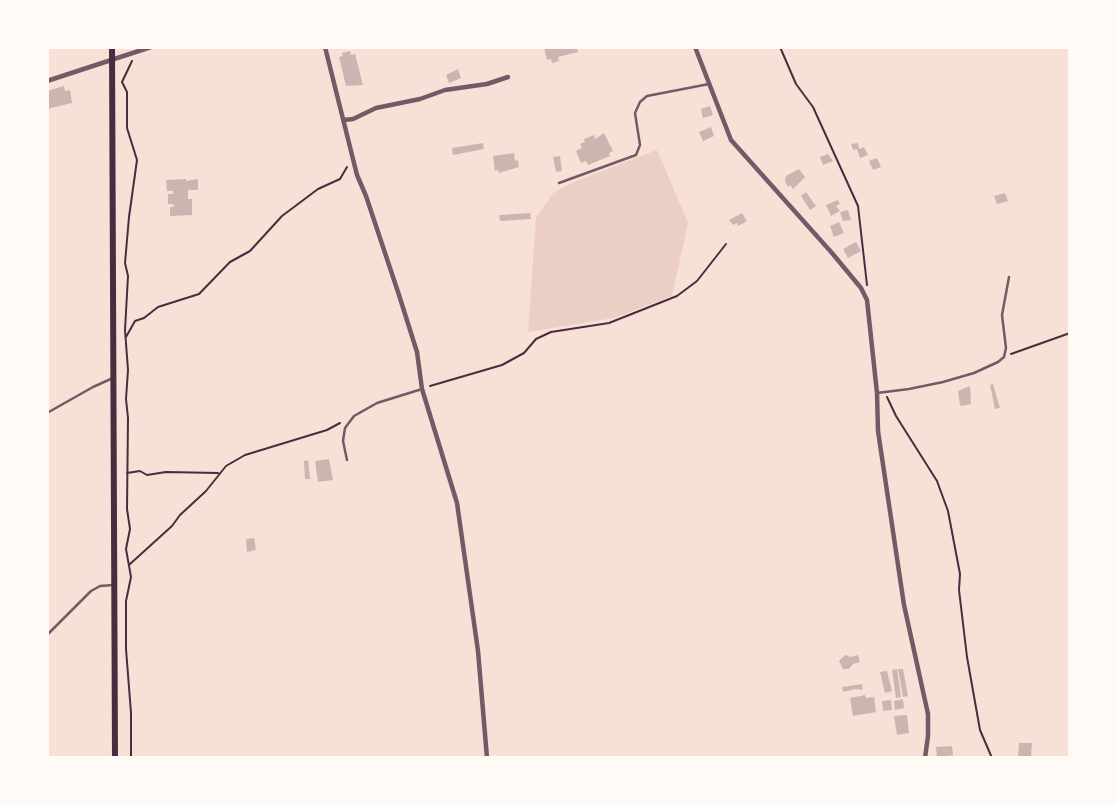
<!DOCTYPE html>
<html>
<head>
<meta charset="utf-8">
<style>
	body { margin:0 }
	#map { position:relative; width:1117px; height:805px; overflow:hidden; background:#f7e1d7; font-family:"IBM Plex Sans",sans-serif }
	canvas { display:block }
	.frame { position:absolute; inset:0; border:49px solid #fffaf5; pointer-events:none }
</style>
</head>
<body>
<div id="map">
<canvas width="1117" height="805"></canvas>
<div class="frame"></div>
</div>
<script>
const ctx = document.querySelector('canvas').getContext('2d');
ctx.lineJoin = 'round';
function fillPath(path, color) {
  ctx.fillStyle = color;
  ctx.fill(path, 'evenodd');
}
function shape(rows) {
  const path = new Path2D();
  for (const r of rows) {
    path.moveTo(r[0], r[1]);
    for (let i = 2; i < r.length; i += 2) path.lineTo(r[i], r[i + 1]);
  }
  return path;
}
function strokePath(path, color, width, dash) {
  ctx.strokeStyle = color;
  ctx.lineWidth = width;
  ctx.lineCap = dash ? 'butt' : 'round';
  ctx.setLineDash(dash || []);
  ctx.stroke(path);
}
fillPath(shape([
	[657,150,688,223,672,296,614,318,528,332,536,218,553,193,576,181]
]), '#ebcfc5');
fillPath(shape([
	[544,47,577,47,578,52,558,57,559,61,552,63,551,59,547,60],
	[350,51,351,55,355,54,363,85,346,86,339,57,343,56,342,53],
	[458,69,461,78,449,83,446,75],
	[64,86,65,91,70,90,72,103,47,109,47,91],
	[710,106,713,115,703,118,701,109],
	[711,127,714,136,703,141,699,132],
	[604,133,613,151,609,153,610,156,588,165,586,161,581,163,576,151,582,148,580,144,585,142,584,139,594,135,595,139],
	[483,143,484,149,453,155,452,148],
	[858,143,859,149,864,147,868,155,860,158,857,149,853,150,851,144],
	[514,153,515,161,518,160,519,167,499,173,498,170,495,171,493,156],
	[828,154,833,161,823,165,820,157],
	[560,156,562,171,556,172,553,157],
	[877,158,881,167,873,170,869,161],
	[799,169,805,177,793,189,790,185,788,187,785,182,786,176],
	[186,179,186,181,198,179,198,190,188,190,188,199,192,199,192,215,170,216,170,207,174,207,173,204,168,204,168,194,173,194,173,191,167,191,166,180],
	[806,192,816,206,810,210,801,196],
	[1005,193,1008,201,997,204,994,196],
	[838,200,840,204,836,206,840,211,831,216,826,205],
	[848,210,851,220,843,221,840,212],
	[530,213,531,219,500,221,499,215],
	[742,213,747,221,738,226,737,223,733,225,729,220],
	[839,222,844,233,834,237,830,226],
	[856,242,861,251,848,258,843,249],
	[993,384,1000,408,995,409,990,385],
	[970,386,971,404,962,406,960,405,958,391],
	[329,459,333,480,318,482,315,461],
	[308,460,310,479,305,479,304,461],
	[254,538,256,550,247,552,246,539],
	[845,655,851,657,858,655,860,662,853,664,849,669,843,669,839,661],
	[897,669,901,697,896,698,892,670],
	[898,669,903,669,908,696,903,697],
	[887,671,892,691,885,693,880,672],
	[862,684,863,690,855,689,843,692,842,687],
	[865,695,866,698,874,697,876,712,853,716,850,698],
	[903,699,904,708,895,710,894,701],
	[891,700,892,710,883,711,882,701],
	[907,715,909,733,897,735,894,716],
	[1019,743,1032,743,1031,757,1018,757],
	[952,746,953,755,937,758,936,747]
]), '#ccb4b1');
strokePath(shape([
	[780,47,796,84,813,107,858,206,867,285],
	[126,337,135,321,144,318,158,307,199,294,230,262,250,251,282,216,318,189,340,179,347,167],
	[1011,354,1070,333],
	[430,386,502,365,524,353,536,339,551,332,609,323,677,296,697,281,726,244],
	[887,397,896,416,937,481,948,511,960,574,959,590,967,657,980,730,992,758],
	[127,473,140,471,147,475,166,472,218,473],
	[130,564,172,526,180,515,206,491,226,466,245,455,327,430,340,423],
	[131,758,131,713,126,649,126,601,131,577,126,549,130,529,127,509,128,418,126,399,128,370,125,330,128,276,125,263,129,217,137,160,127,128,127,92,122,82,132,61]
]), '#4a2c40', 2);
strokePath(shape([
	[559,183,636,155,640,145,635,113,640,102,647,96,709,84],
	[877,393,909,389,943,382,974,373,998,362,1004,357,1006,348,1002,315,1009,277],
	[47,413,93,387,113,378],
	[347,460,343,441,345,428,354,416,377,403,422,389],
	[47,635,91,591,100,586,114,585]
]), '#755966', 2.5);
strokePath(shape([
	[325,47,357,175,366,196,399,295,417,352,422,389,457,503,478,651,487,758],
	[695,47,731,140,832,253,861,288,867,300,877,393,878,431,904,605,928,714,928,736,925,758],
	[47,81,151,47],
	[344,120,353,119,376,108,420,99,445,90,487,84,508,77]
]), '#755966', 4.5);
strokePath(shape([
	[112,47,115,758]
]), '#4a2c40', 6);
</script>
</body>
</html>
